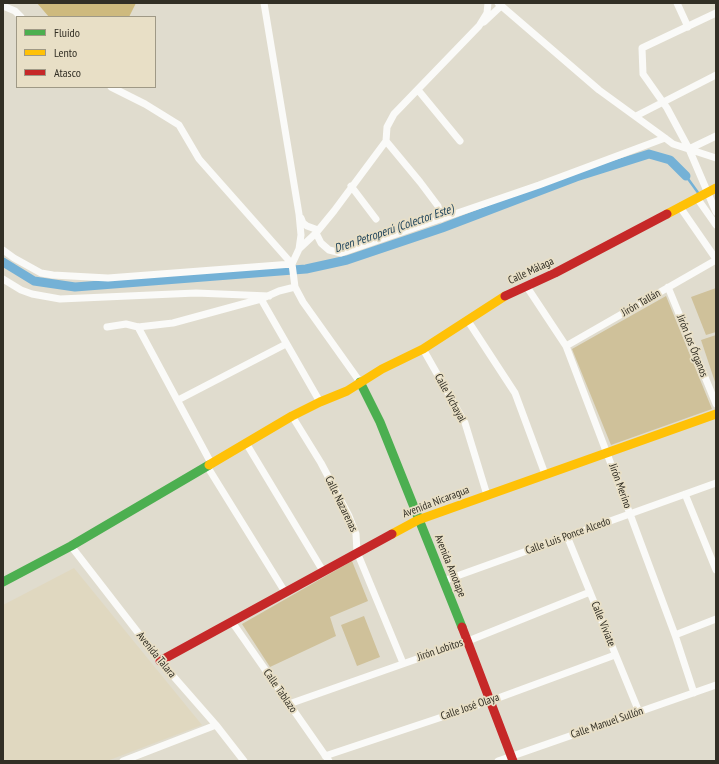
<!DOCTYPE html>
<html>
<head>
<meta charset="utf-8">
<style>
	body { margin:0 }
	#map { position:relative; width:719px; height:764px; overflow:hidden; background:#e0dcce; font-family:"PT Sans Narrow",sans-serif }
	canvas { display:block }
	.frame { position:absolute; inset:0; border:4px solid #322f25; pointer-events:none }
	.legend { position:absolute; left:16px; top:16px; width:140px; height:72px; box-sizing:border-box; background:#e8dfc6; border:1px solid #9f9986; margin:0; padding:5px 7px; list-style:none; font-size:12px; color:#322f25 }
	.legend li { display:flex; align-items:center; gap:8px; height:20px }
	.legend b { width:20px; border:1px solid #9f9986 }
</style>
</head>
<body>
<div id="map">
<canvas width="719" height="764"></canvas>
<div class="frame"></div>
<ul class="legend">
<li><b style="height:5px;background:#4caf50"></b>Fluido</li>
<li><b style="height:5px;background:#ffc107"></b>Lento</li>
<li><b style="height:5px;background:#c62828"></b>Atasco</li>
</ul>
</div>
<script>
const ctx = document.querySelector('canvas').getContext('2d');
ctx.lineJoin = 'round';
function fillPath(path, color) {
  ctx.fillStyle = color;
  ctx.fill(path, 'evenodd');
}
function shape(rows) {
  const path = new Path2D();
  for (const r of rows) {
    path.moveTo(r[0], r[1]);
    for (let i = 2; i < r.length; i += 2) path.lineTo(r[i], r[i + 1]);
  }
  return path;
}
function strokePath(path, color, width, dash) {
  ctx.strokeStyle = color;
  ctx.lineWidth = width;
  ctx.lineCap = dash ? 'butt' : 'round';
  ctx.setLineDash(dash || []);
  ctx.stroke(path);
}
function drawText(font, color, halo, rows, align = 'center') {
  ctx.font = font + ' "PT Sans Narrow",sans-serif';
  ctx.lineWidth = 3.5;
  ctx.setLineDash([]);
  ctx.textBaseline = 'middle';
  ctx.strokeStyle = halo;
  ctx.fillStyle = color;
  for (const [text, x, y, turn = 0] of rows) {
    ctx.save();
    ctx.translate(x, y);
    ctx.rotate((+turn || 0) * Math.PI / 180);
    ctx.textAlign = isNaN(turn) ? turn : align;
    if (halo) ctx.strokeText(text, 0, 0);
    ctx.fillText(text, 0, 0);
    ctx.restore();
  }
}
fillPath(shape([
	[74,568,202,725,107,761,3,761,3,605]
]), '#e0d8c0');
fillPath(shape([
	[716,288,716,332,706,335,691,297],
	[666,296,712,409,611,445,572,349],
	[716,335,716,385,701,340],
	[352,561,368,601,330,617,336,636,270,667,242,624],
	[364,616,380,657,357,666,341,625]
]), '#cfc19a');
fillPath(shape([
	[37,3,136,3,129,17,49,17]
]), '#ceba7e');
strokePath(shape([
	[686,176,699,194]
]), '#74b1d6', 2.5);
strokePath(shape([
	[3,262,34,281,75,287,306,269,347,260,442,228,576,177,649,154,670,160,686,176]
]), '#74b1d6', 9);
strokePath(shape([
	[264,3,299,214,301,235,299,249],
	[498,3,599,90,665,138,673,144,716,158],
	[677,3,688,27],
	[3,6,15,11,21,17],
	[716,13,642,48,643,74,667,108,689,149,716,212],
	[484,22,501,6],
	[111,87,145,104,179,125,199,159,292,264],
	[418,90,460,141],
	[636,116,716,75],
	[386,141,420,182,438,206,441,219],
	[689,149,716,136],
	[351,186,376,219],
	[697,198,716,225],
	[680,207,716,259],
	[301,218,303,223,307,226,318,230],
	[316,233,321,243,329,250,341,253,539,185,665,138],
	[3,250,14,258,41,273,53,275,108,278,292,264],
	[3,279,21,290,32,294,60,299,196,293,269,296],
	[527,287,566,346,630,514,675,635,694,693],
	[668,287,716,404],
	[261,299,320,402],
	[468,321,515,393,545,474],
	[107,327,126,324,138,327,173,323,261,299,279,291,295,287],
	[138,327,211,463],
	[566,346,716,260],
	[423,349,465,423,487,495],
	[360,382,303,302,295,287,292,264,299,249,316,233,334,211,386,141,387,127,394,114,479,26,487,13,488,3],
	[178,400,286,344],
	[292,416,321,463,349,516,356,534,357,552,403,663],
	[246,443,323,571],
	[207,466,285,592],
	[685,494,716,570],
	[567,536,639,712],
	[71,546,160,661,216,725,244,761],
	[443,581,716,483],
	[232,622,329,761],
	[675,635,716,619],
	[289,704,468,641,590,592],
	[325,756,490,701,615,655],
	[123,761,216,725],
	[498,761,716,685]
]), '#fafaf8', 7);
strokePath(shape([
	[360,382,380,422,462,627],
	[3,582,71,546,209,465]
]), '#4caf50', 9);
strokePath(shape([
	[667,214,716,188],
	[209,465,292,416,320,402,347,391,382,369,423,349,505,296],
	[392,534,418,520,716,414]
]), '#ffc107', 9);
strokePath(shape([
	[505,296,555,273,667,214],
	[462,627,513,761],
	[160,661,392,534]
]), '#c62828', 9);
drawText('11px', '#322f25', '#e8dfc6', [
	["Calle Málaga",531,271,-25],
	["Jirón Tallán",641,303,-30],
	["Jirón Los Órganos",692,346,68],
	["Calle Vichayal",450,398,61],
	["Jirón Merino",620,486,70],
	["Avenida Nicaragua",436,502,-21],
	["Calle Nazarenas",341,504,64],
	["Calle Luis Ponce Alcedo",568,536,-20],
	["Avenida Amotape",450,566,68],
	["Calle Viviate",603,624,68],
	["Jirón Lobitos",440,650,-19],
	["Avenida Talara",156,655,51],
	["Calle Tablazo",280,691,55],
	["Calle José Olaya",470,707,-19],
	["Calle Manuel Sullón",607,723,-19]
]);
drawText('italic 12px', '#1d425a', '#e8dfc6', [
	["Dren Petroperú (Colector Este)",394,229,-19]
]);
</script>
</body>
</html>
